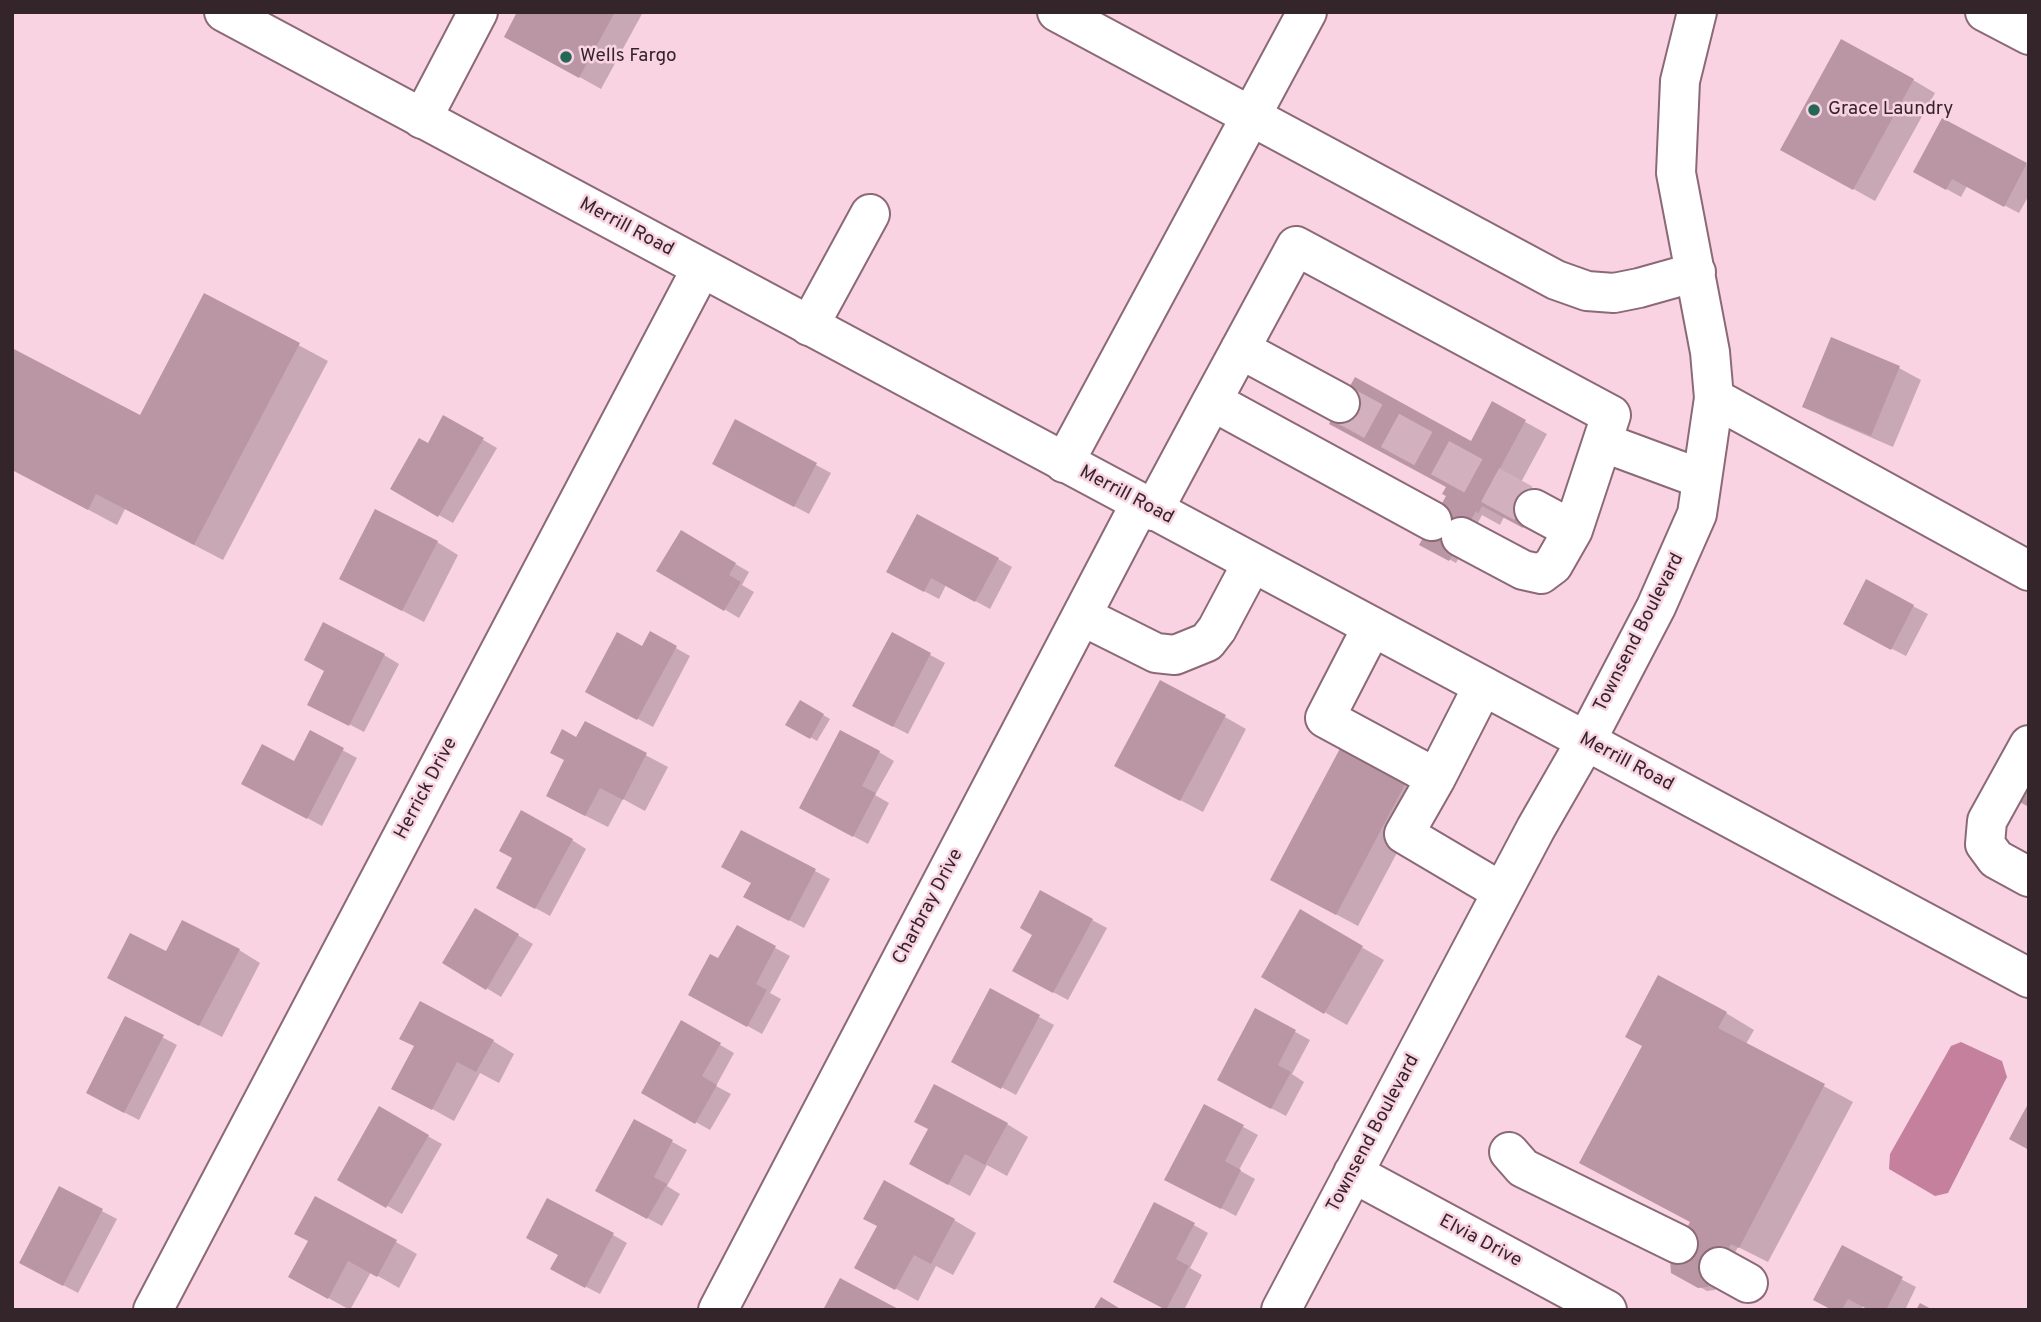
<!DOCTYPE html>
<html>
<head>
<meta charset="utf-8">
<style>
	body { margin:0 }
	#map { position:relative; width:2041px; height:1322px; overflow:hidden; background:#f9d3e1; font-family:Overpass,sans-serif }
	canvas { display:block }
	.frame { position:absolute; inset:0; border:14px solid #34252b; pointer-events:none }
</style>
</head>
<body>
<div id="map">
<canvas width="2041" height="1322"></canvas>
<div class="frame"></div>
</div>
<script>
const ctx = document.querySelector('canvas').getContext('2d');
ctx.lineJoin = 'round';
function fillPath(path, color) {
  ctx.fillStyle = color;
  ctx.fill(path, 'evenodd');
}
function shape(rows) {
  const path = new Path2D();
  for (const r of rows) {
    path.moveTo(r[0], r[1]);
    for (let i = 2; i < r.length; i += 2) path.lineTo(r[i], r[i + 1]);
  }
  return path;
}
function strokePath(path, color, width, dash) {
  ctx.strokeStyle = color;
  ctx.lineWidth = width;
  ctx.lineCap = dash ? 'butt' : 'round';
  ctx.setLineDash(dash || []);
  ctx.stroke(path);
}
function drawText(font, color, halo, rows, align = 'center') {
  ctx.font = font + ' Overpass,sans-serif';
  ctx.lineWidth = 5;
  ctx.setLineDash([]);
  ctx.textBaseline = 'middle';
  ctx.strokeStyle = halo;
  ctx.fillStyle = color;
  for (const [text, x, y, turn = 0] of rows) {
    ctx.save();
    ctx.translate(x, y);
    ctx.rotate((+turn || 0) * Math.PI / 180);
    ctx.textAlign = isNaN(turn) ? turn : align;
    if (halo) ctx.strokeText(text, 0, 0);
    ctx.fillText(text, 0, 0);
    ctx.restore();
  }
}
fillPath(shape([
	[1961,1042,2002,1061,2007,1077,1948,1193,1935,1196,1889,1169,1890,1154,1951,1046]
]), '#c4809c');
fillPath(shape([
	[519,12,643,12,601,89,506,36],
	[1913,80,1935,93,1875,201,1782,149],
	[1943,120,2029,166,2029,195,2019,213,1967,186,1961,197,1930,180],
	[205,295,328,361,223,560,125,509,117,525,12,469,141,418],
	[1899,368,1921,380,1893,447,1826,418,1804,406],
	[1493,404,1547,434,1519,486,1562,509,1546,539,1504,517,1500,525,1482,515,1456,563,1422,544],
	[444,417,497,448,453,523,392,489,428,445],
	[736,422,831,473,809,514,728,471],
	[681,532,749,572,742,585,754,592,739,618,659,570],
	[437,542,458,555,424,622,342,579],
	[998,559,1012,567,990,609,946,585,939,599,903,580],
	[1867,582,1928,614,1906,656,1859,632],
	[651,634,690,656,653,727,601,699,643,648],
	[892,634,945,663,908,734,869,714],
	[384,655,399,664,364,732,322,710],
	[801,702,830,719,817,741,788,724],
	[1225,717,1246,729,1203,812,1138,778],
	[585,723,668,767,645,811,623,799,608,827,570,808,577,739],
	[311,733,357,758,322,826,257,791,295,764],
	[1345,743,1431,789,1358,926,1294,892],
	[879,752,894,761,875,795,889,803,868,844,816,816],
	[742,832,830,879,804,928,760,905,753,883],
	[572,840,586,849,550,916,513,896,515,858],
	[475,910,533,944,501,997,444,962],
	[1300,912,1384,960,1347,1025,1263,977],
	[1092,920,1107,928,1068,1000,1028,979],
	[737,927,790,956,770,993,781,999,762,1034,690,994,719,961],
	[239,950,260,963,222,1037,131,990,167,954],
	[991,991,1054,1025,1016,1095,968,1069],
	[1255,1010,1310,1040,1292,1074,1304,1082,1286,1116,1233,1088],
	[1726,1013,1754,1030,1746,1044,1853,1102,1768,1262,1738,1247,1715,1290,1707,1291,1673,1272,1692,1222,1644,1046],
	[126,1018,177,1045,139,1120,102,1101],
	[682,1023,734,1053,716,1086,731,1094,710,1130,643,1092],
	[493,1041,514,1054,499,1083,480,1073,454,1121,394,1088],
	[1205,1106,1258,1135,1239,1170,1255,1179,1236,1216,1181,1187],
	[379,1109,442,1144,402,1214,339,1179],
	[634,1121,687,1150,667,1186,680,1194,662,1226,611,1198],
	[1007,1124,1028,1137,1007,1176,987,1165,970,1196,933,1176],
	[60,1189,117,1219,78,1293,35,1270],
	[954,1220,976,1233,953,1275,936,1266,918,1301,857,1267],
	[1194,1225,1208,1233,1190,1268,1202,1275,1184,1310,1168,1310,1129,1289],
	[613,1235,627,1243,600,1294,567,1277,560,1254],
	[310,1241,396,1242,417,1254,399,1288,371,1272,350,1310,312,1289],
	[1842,1248,1916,1287,1905,1310,1871,1310,1863,1306,1861,1310,1834,1310]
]), '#0003');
fillPath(shape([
	[517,12,615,12,579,78,504,37],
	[1841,39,1914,79,1853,190,1780,150],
	[1942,118,2027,163,2004,207,1952,179,1946,190,1913,172],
	[204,293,300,343,194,545,96,494,88,510,12,470,12,348,140,415],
	[1831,337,1900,366,1871,436,1802,407],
	[1355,377,1471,441,1492,401,1526,420,1498,472,1541,495,1523,528,1482,506,1478,514,1476,511,1449,561,1419,545,1446,496,1442,494,1446,487,1329,424],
	[443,415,484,438,438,517,390,489,419,438,428,443],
	[735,419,817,463,794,507,712,464],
	[375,509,438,541,402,611,339,579],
	[917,514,999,558,975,602,931,578,924,592,886,572],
	[681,530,736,563,729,575,741,582,724,611,656,571],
	[1866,579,1914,605,1891,650,1843,624],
	[323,622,385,654,349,726,307,705,324,671,304,660],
	[650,631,677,646,637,720,585,692,617,632,642,646],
	[892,632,931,653,893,727,852,706],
	[1160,680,1226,715,1180,801,1114,766],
	[800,700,824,714,810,739,785,725],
	[585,721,647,753,623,800,600,788,585,816,546,796,564,760,550,753,562,729,576,737],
	[310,730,344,748,307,819,241,784,262,744,294,761],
	[840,730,880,751,862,786,876,793,853,837,799,808],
	[1344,741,1410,775,1336,915,1270,880],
	[2029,772,2029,807,2014,799],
	[521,810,573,839,535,909,496,888,512,858,499,851],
	[741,830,816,869,789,921,743,897,751,883,721,867],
	[1040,890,1093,919,1053,993,1012,971,1032,935,1020,928],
	[475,908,519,934,486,990,442,963],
	[1300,909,1363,946,1324,1014,1261,977],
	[182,920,240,949,199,1026,107,978,130,933,166,951],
	[737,925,776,946,756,984,767,990,747,1027,688,995,710,954,718,958],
	[1658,975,1727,1012,1718,1028,1825,1084,1739,1248,1731,1244,1708,1287,1698,1288,1671,1273,1670,1260,1690,1222,1579,1163,1642,1046,1625,1037],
	[990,988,1040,1015,1001,1089,951,1062],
	[420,1001,494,1040,476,1072,457,1062,432,1110,391,1089,414,1046,399,1039],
	[1255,1008,1296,1030,1278,1065,1291,1072,1271,1109,1217,1080],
	[125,1016,164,1035,124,1113,86,1093],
	[681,1020,721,1043,702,1076,717,1085,695,1124,641,1093],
	[934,1084,1008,1123,985,1165,965,1154,948,1185,909,1164,928,1129,914,1122],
	[2029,1102,2029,1150,2009,1139],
	[1204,1104,1244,1125,1225,1161,1241,1170,1221,1209,1164,1180],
	[379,1106,429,1135,386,1208,337,1180],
	[634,1119,673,1140,654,1177,667,1184,647,1219,595,1191],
	[884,1180,955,1219,931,1264,914,1255,895,1290,854,1268,877,1226,863,1219],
	[59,1186,103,1209,63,1286,19,1263],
	[315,1196,397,1240,377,1277,348,1261,328,1299,288,1277,308,1241,294,1234],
	[547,1198,614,1233,585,1288,550,1269,558,1255,526,1238],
	[1154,1202,1195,1223,1176,1259,1189,1266,1166,1310,1113,1282],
	[1842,1245,1903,1277,1886,1310,1869,1310,1848,1299,1842,1310,1832,1310,1813,1300],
	[840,1278,900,1310,823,1310],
	[1101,1297,1122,1310,1093,1310],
	[1920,1303,1933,1310,1916,1310]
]), '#ba96a4');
strokePath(shape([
	[1340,403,1534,509]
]), '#d2b0bd', 38, [38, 19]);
const minor = shape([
	[1057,12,1556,280,1587,291,1614,293,1639,288,1696,272],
	[1985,12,2029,35],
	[422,119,478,12],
	[809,326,870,214],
	[1240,349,1340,403],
	[1714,398,2029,571],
	[1602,442,1702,479],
	[1064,463,1307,12],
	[1534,509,1573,530],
	[1153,511,1212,401],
	[1432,521,1212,401,1296,246,1611,415,1573,530,1553,565,1541,574,1523,570,1461,537],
	[1082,616,1156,653,1175,655,1207,642,1217,629,1252,563],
	[1372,627,1325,718,1436,778,1483,686],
	[2029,745,1987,821,1985,844,1996,859,2029,877],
	[1436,778,1404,834,1502,892],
	[1509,1152,1523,1168,1678,1244],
	[1353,1173,1607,1310],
	[1719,1267,1748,1283],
	[153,1310,701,269],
	[718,1310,1140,504],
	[1281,1310,1536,828,1586,741,1656,607,1697,514,1714,398,1710,352,1676,173,1680,81,1697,12]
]);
const major = shape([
	[224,12,2029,978]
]);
strokePath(minor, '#8b6976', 42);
strokePath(major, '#8b6976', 42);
strokePath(minor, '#fff', 38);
strokePath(major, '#fff', 38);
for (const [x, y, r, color] of [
	[566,57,7,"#256756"],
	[1814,110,7,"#256756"]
]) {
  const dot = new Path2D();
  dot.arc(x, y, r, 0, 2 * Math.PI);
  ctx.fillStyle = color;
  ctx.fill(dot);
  strokePath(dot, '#f9d3e1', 2.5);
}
drawText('19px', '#34252b', '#f9d3e1', [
	["Wells Fargo",580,57],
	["Grace Laundry",1828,110]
], 'left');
drawText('19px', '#34252b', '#f9d3e1', [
	["Merrill Road",626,228,28],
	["Merrill Road",1126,496,28],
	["Townsend Boulevard",1640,633,-63],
	["Merrill Road",1626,763,28],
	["Herrick Drive",427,789,-62],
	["Charbray Drive",929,907,-62],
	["Townsend Boulevard",1374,1134,-62],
	["Elvia Drive",1480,1242,28]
]);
</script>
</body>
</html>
